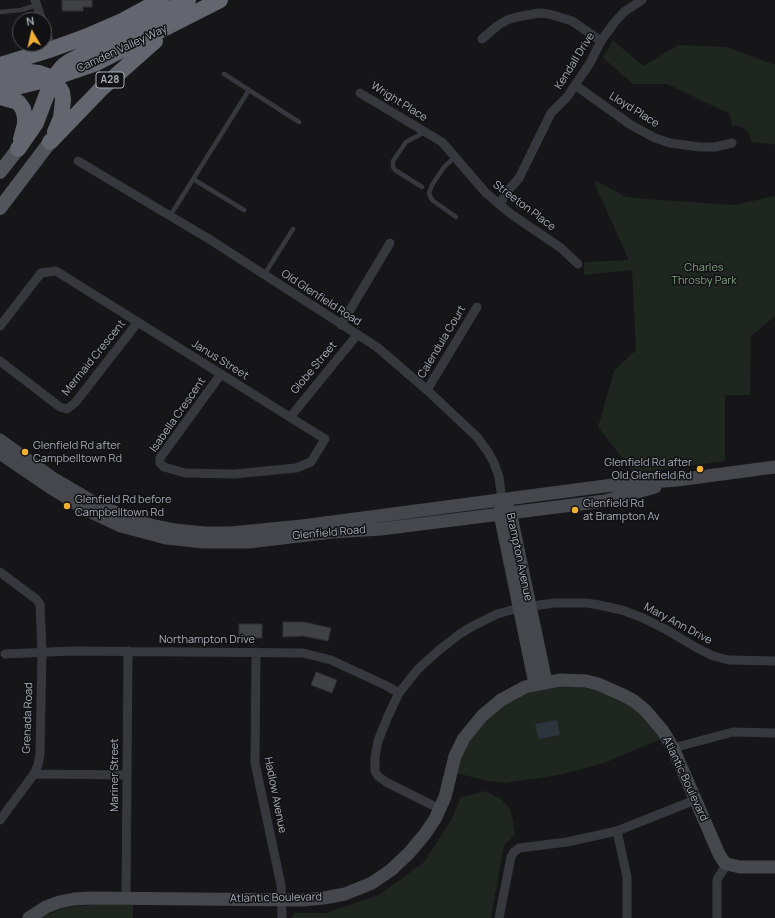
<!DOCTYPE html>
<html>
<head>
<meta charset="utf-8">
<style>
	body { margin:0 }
	#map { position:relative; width:775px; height:918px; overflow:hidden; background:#161618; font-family:Manrope,sans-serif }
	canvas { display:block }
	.north { position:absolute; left:12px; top:12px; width:40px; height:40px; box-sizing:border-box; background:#111113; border:1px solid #4d4f55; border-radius:50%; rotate:351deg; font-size:11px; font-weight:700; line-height:16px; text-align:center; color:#a8adb8 }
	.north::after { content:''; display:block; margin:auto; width:14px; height:18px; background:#f2b134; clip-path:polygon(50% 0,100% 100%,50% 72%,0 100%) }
</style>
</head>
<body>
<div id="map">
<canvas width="775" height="918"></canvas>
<div class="north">N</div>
</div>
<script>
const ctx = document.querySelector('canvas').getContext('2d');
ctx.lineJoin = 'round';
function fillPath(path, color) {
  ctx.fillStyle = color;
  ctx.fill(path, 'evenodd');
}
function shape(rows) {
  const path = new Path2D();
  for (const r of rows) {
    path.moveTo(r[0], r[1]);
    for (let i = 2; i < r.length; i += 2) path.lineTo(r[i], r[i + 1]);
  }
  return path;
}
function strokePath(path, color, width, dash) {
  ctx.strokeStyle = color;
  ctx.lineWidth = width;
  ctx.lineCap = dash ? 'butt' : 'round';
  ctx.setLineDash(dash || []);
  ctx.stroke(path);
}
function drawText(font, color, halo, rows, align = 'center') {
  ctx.font = font + ' Manrope,sans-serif';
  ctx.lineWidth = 3;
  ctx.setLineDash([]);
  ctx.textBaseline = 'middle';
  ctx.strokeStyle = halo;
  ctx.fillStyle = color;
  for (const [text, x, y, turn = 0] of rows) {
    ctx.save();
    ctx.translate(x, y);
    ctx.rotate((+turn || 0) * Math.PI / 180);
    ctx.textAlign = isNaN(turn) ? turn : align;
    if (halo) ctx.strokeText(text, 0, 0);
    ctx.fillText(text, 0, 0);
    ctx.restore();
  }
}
fillPath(shape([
	[613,40,643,66,678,45,727,47,775,65,775,145,772,144,752,142,748,132,740,126,732,126,730,114,667,84,633,84,603,58],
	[596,181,626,197,646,199,734,205,775,196,775,316,751,336,750,395,725,395,725,461,634,473,598,427,614,371,636,350,632,270,584,275,584,262,629,260,595,185],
	[554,686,595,688,632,704,663,738,604,763,559,775,505,783,489,781,455,773,462,753,474,730,495,709,526,693],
	[486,791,502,800,511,811,515,835,504,845,491,918,291,918,295,913,326,913,379,895,424,862,451,820,461,797],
	[91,905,133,905,133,918,40,918,48,914,64,908]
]), '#1e261f');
fillPath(shape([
	[557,720,560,735,539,739,535,724]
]), '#2c353c');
const building = shape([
	[62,0,92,0,92,7,83,7,83,11,62,11,62,0],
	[283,622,304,622,331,628,328,641,303,636,283,637,283,622],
	[239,624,262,624,262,638,239,638,239,624],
	[316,672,337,680,332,693,311,685,316,672]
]);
fillPath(building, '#404145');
strokePath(building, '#303034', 1);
strokePath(shape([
	[0,12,21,10,37,5],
	[224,74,299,122],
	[455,157,444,167,432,185,429,193,432,200,456,217],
	[193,179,244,210],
	[422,187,395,170,393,167,393,161,406,142,425,132],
	[170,216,249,90],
	[264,275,293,229]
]), '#37383d', 4.5);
strokePath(shape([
	[35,0,42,20],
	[44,26,52,49],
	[482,39,497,26,507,20,517,17,539,13,549,14,572,21,601,41],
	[575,85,631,125,655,138,670,143,700,147,715,147,732,143],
	[360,93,442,142,486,193,511,214,561,248,578,264],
	[78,161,209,239,377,347,427,390,477,437,488,452,494,463,499,477,502,500],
	[500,204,506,193,519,178,523,170,551,113,567,97,590,63,601,41,614,23,624,12,642,0],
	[341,325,390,243],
	[0,326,41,273,56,271,325,439,311,462,296,468,235,474,185,473,164,467,160,463,160,458,221,374],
	[0,361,60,407,67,409,75,403,138,322],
	[427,390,477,307],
	[291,416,357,335],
	[0,572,36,599,40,604,42,652,40,754,38,765,34,774,0,820],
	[256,652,255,763,281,885,282,918],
	[5,654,71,651,303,653,331,660,387,686,399,693],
	[673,748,733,732,775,733],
	[34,774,127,775],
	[440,809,386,782,378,776,375,771,375,757,378,741,388,716,399,693,418,669,438,651,461,633,473,626,497,614,519,608,554,603,587,603,599,605,622,610,643,618,665,629,697,648,713,656,729,660,775,661],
	[617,831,627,877,627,918],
	[126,899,128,651],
	[499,918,511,857,514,852,519,848,567,842,617,831,695,800],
	[717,918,717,881,718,878,727,864]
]), '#37383d', 9);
strokePath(shape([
	[0,440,51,477,102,507,127,517,151,525,175,530,205,533,230,533,302,526,613,485,677,480,775,467],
	[0,453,48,486,85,509,121,526,166,538,203,542,249,542,332,532,381,529,605,501,655,487],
	[501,506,500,514,535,684],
	[507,507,510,511,546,682],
	[29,918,46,907,59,902,74,899,91,898,302,900,324,898,345,894,372,883,391,870,409,853,425,834,435,819,445,797,455,756,464,738,482,716,501,700,525,687,560,680,586,681,598,684,623,695,634,701,645,710,663,731,673,748,719,854,724,862,727,864,740,867,775,867]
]), '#45474d', 13);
strokePath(shape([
	[0,172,18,149],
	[0,208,50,142]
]), '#53555c', 14);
strokePath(shape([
	[0,65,52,49,85,37,122,21,161,0],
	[0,78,30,72,39,73,53,78,62,92,63,100,61,118,55,132],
	[0,91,53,78,94,64,220,0],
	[0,97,18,102,23,109,25,117,25,124,21,139],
	[50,142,102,88,155,41],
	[18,149,36,123,53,78,63,66,70,61,188,0]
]), '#63666e', 16);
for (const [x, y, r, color] of [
	[25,452,4,"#f2b134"],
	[700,469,4,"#f2b134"],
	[67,506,4,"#f2b134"],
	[575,510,4,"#f2b134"]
]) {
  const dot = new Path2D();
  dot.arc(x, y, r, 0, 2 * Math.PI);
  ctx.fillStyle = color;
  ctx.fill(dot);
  strokePath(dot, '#111113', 1.5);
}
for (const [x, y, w] of [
	[110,80,28]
]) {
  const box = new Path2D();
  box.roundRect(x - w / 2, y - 8, w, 16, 3);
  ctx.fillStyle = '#111113';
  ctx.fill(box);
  strokePath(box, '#a8adb8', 1);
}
drawText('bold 10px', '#a8adb8', null, [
	["A28",110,80]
]);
drawText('11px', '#a8adb8', '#111113', [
	["Camden Valley Way",122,49,-25],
	["Kendall Drive",575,61,-58],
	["Wright Place",399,102,32],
	["Lloyd Place",634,110,32],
	["Streeton Place",524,206,37],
	["Old Glenfield Road",321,298,33],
	["Calendula Court",442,342,-59],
	["Mermaid Crescent",94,358,-51],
	["Janus Street",220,360,32],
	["Globe Street",314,368,-50],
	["Isabella Crescent",178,415,-55],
	["Glenfield Road",329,533,-5],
	["Brampton Avenue",519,557,78],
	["Mary Ann Drive",678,624,28],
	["Northampton Drive",207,640],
	["Grenada Road",28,718,-88],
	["Mariner Street",115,775,-90],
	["Atlantic Boulevard",685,779,65],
	["Hadlow Avenue",275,795,79],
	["Atlantic Boulevard",276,898,-1]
]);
drawText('11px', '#7fa381', '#111113', [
	["Charles",704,268],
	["Throsby Park",704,281]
]);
drawText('11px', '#a8adb8', '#111113', [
	["Glenfield Rd after",33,446],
	["Campbelltown Rd",33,459],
	["Glenfield Rd after",692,463,"right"],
	["Old Glenfield Rd",692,476,"right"],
	["Glenfield Rd before",75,500],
	["Campbelltown Rd",75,513],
	["Glenfield Rd",583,504],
	["at Brampton Av",583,517]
], 'left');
</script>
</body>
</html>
